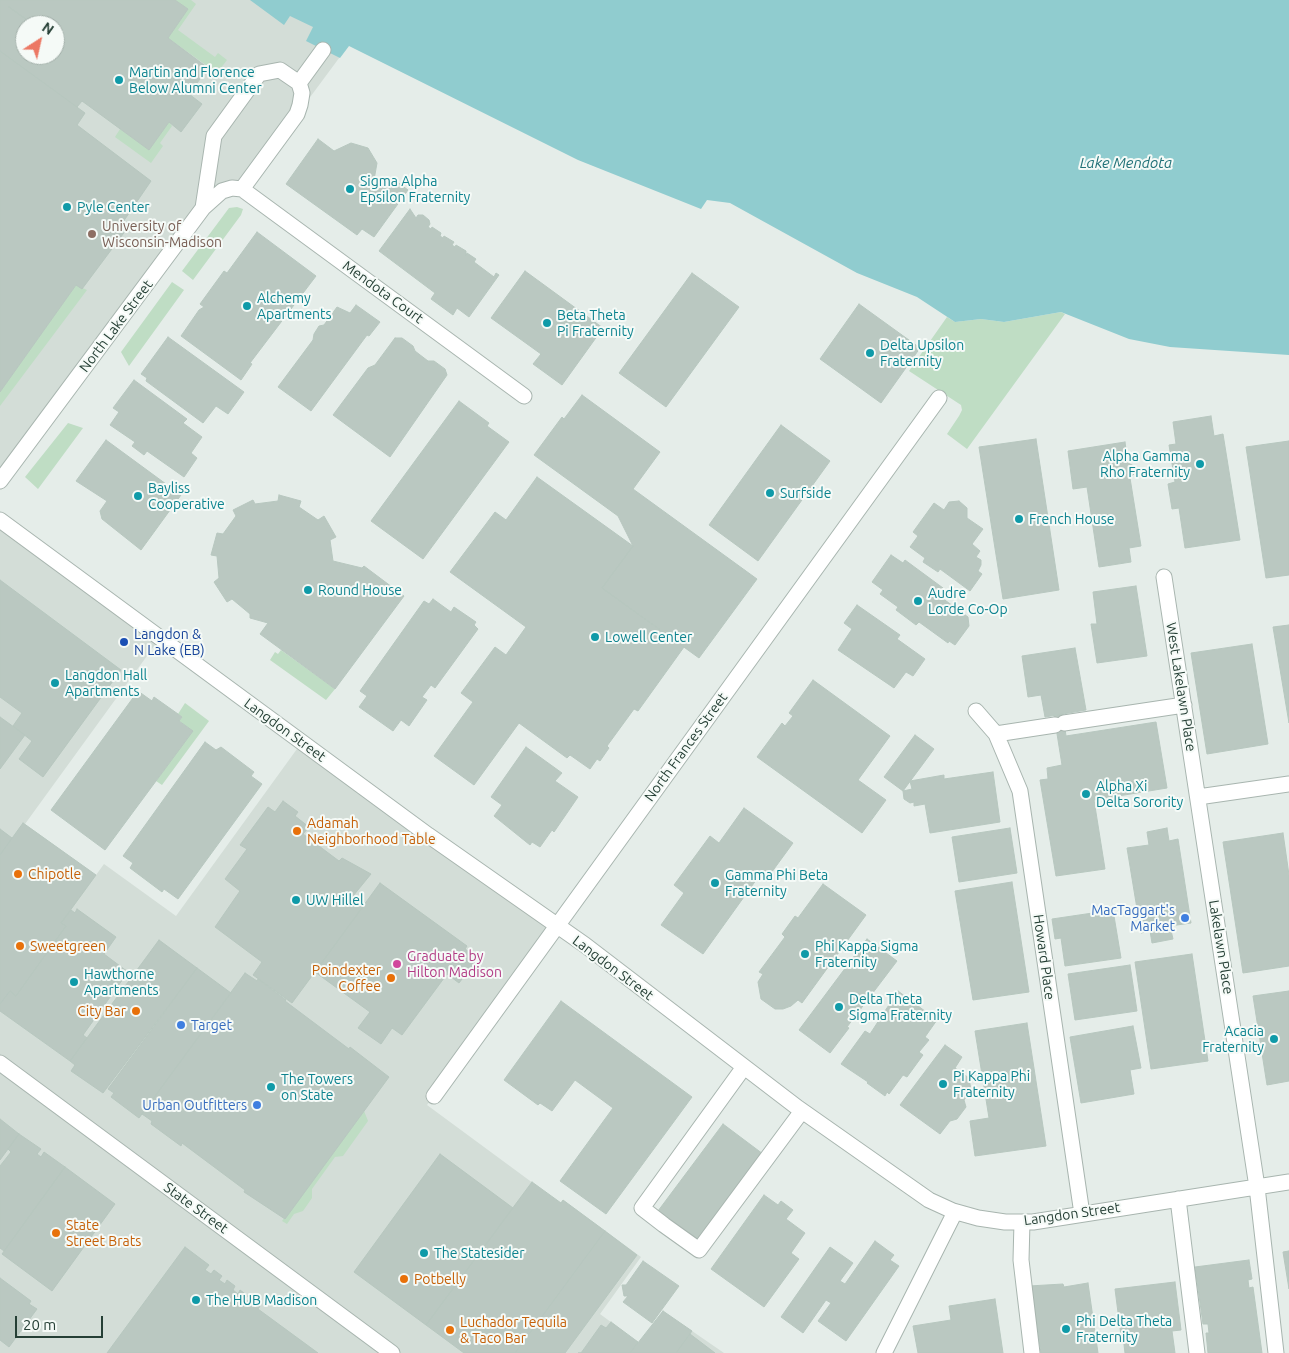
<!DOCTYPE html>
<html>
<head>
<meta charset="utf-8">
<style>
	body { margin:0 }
	#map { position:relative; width:1289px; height:1353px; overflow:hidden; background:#e5ede9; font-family:Ubuntu,sans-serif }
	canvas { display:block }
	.north { position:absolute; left:15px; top:15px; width:50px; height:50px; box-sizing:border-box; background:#f5faf7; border:1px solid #a2afa9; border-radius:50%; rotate:35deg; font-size:14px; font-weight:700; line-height:20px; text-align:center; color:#253f35 }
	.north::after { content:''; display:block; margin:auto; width:18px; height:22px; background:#ec7864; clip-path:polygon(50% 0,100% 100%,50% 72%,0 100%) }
	.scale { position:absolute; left:15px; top:1316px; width:88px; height:22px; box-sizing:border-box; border:2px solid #253f35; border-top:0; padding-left:6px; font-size:15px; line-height:18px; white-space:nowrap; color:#253f35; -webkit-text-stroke:4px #f5faf7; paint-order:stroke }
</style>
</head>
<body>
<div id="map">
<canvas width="1289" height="1353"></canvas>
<div class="north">N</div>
<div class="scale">20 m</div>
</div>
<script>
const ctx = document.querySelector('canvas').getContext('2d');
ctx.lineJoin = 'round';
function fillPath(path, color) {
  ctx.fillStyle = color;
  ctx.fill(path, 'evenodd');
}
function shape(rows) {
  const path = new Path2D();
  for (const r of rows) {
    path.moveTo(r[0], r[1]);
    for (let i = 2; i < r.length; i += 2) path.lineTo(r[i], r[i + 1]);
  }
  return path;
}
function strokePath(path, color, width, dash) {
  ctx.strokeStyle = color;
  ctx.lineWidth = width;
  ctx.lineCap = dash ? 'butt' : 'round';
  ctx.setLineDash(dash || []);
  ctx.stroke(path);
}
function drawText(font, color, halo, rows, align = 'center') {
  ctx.font = font + ' Ubuntu,sans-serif';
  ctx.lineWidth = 4;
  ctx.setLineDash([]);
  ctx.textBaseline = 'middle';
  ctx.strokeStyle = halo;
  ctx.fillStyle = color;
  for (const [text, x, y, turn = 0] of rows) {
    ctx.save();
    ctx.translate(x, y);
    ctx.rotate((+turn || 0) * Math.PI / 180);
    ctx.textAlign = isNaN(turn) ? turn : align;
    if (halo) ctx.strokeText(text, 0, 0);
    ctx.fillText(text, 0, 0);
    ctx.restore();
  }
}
fillPath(shape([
	[0,0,364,0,348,46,242,189,222,191,0,481],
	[25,25,55,25,55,55,25,55],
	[0,520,160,638,25,824,96,875,104,864,176,916,302,742,556,926,427,1105,560,1203,563,1200,641,1257,600,1314,638,1342,641,1341,663,1311,724,1353,0,1353]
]), '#d3ddd7');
fillPath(shape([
	[175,0,191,0,196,4,178,30,215,57,218,53,227,60,217,73,168,38,188,9],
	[169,122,172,126,160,143,163,146,151,163,115,137,120,129,149,150],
	[237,207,243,209,241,215,193,280,182,271,229,208],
	[172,282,184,290,129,366,121,352],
	[76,285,87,290,0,406,0,392],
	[1061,312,1065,314,967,449,947,434,959,416,962,410,961,405,909,371,947,317,955,322,981,319,1004,322],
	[68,423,83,428,38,489,25,477],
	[281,650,335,689,326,700,270,660,275,652,278,654],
	[185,703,209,721,162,785,156,781,192,731,179,721,182,717,178,714],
	[364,1111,368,1121,343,1156,335,1157,312,1189,312,1198,303,1211,294,1214,287,1224,282,1221]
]), '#bfddc4');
fillPath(shape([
	[250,0,1289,0,1289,355,1170,347,1129,339,1061,312,1004,322,981,319,955,322,917,297,857,273,730,203,707,200,701,209,578,160,349,46,340,58,306,41,313,27,290,16,284,25]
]), '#90cccf');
const building = shape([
	[0,0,175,0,188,9,168,38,208,68,189,94,202,104,181,132,169,122,149,150,82,101,77,107,0,51,0,0],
	[9,7,34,25,55,25,55,40,60,43,55,40,55,55,25,55,25,25,34,25,9,7],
	[0,51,85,113,77,125,151,181,123,222,129,226,82,289,76,285,0,392,0,51],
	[318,139,334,151,351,143,368,148,377,163,374,180,384,188,392,178,408,190,374,237,362,229,357,235,286,184,318,139],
	[410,209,416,218,418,215,423,215,429,220,430,224,428,227,431,229,432,227,441,233,440,236,443,238,444,236,454,242,452,245,455,247,456,245,466,251,466,256,467,253,476,259,474,262,494,277,496,273,499,275,469,317,457,308,453,315,431,299,435,293,379,251,410,209],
	[257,232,316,276,250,363,252,364,241,380,181,336,199,310,204,307,200,304,224,271,227,273,257,232],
	[525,271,603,328,562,385,533,364,541,354,491,318,525,271],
	[692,273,739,307,666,407,619,373,692,273],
	[859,304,920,348,881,403,820,359,859,304],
	[356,305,380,322,369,336,367,335,311,411,278,387,313,340,314,334,319,326,324,325,337,307,350,313,356,305],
	[168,337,244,392,228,414,216,406,203,423,146,381,147,378,141,374,168,337],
	[395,338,402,338,413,346,415,351,428,361,434,361,445,369,447,375,390,457,333,415,368,368,375,365,395,338],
	[134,380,187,419,183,423,202,437,191,453,197,458,184,477,147,451,144,455,132,446,135,442,110,425,119,412,113,408,134,380],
	[582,395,660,452,633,489,757,579,699,658,602,588,633,546,618,516,534,455,562,417,564,419,582,395],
	[459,401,489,423,487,426,509,442,423,559,371,521,459,401],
	[1211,416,1214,436,1223,434,1240,540,1185,548,1179,508,1172,509,1168,484,1175,482,1169,445,1176,444,1173,422,1211,416],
	[781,425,830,461,758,561,709,525,781,425],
	[1036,439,1059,590,1003,599,979,447,1036,439],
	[106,440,181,495,141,550,102,519,100,511,107,501,76,481,106,440],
	[1289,441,1289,575,1266,578,1246,447,1289,441],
	[1125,442,1128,463,1134,466,1135,473,1130,478,1141,546,1129,548,1131,562,1099,567,1087,487,1073,489,1068,451,1125,442],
	[537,477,633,546,602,588,684,647,638,711,634,709,607,746,609,748,600,761,597,759,590,769,570,755,567,758,519,723,474,785,434,756,473,702,461,693,495,647,506,655,526,627,450,572,495,512,506,520,537,477],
	[279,495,301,501,299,507,318,520,324,516,336,537,330,540,333,561,362,568,364,566,404,596,335,689,260,634,268,623,250,618,250,614,232,599,227,602,214,582,219,578,217,556,211,555,217,533,223,534,236,516,233,510,253,500,255,504,278,501,279,495],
	[959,501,967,508,967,518,983,529,972,544,980,551,976,557,981,560,981,565,978,571,982,574,970,591,940,569,938,572,923,562,925,558,910,547,918,536,913,532,934,503,944,510,949,502,959,501],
	[891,555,903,563,905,560,943,588,938,595,968,617,969,626,955,645,949,641,948,643,919,622,916,625,896,610,898,607,880,594,883,590,872,582,891,555],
	[0,580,121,670,43,777,19,759,32,741,13,726,22,713,0,697,0,580],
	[1136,586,1147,656,1097,663,1091,624,1097,624,1093,592,1136,586],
	[433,599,451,612,454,607,476,622,474,625,478,629,435,688,431,685,422,697,427,700,409,726,401,720,393,731,359,707,367,696,360,691,424,601,429,604,433,599],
	[857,605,900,635,897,639,925,659,913,676,906,672,894,688,838,650,852,629,844,623,857,605],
	[1289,625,1289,723,1273,627,1289,625],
	[1252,644,1268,744,1207,754,1191,653,1252,644],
	[1075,648,1086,710,1045,717,1041,695,1028,697,1022,656,1075,648],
	[813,680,890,736,858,780,886,800,862,833,757,757,782,723,785,726,793,716,789,713,813,680],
	[138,691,152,701,154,697,178,714,182,717,179,721,193,731,105,850,51,810,138,691],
	[1063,714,1066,736,1156,722,1167,788,1094,800,1105,869,1056,876,1040,780,1048,779,1047,768,1062,765,1054,715,1063,714],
	[0,717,25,735,0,769,0,717],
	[915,735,934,749,903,791,884,777,915,735],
	[205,742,216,750,221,747,254,772,251,776,262,784,178,899,164,889,162,892,130,868,133,863,123,856,205,742],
	[526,747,562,773,555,781,578,797,554,832,552,830,540,847,532,842,530,845,494,816,502,805,491,797,526,747],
	[993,772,1000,822,930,833,925,804,914,806,914,802,910,803,904,799,903,791,912,789,910,781,944,775,944,779,993,772],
	[283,801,298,812,295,816,309,827,303,834,339,861,342,858,371,874,353,896,365,904,292,1003,253,975,262,962,215,927,240,891,225,879,247,849,240,845,268,807,275,812,283,801],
	[744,808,793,843,766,880,759,876,703,954,661,925,684,893,674,885,710,836,719,843,744,808],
	[23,823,96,875,61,923,66,926,16,996,10,991,0,1004,0,855,23,823],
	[1010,828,1017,873,959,882,952,837,1010,828],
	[1167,828,1169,841,1178,839,1191,923,1170,926,1173,939,1152,943,1150,931,1141,933,1127,848,1149,845,1147,832,1167,828],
	[0,829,12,838,0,855,0,829],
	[1283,833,1289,875,1289,966,1243,973,1223,842,1283,833],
	[1012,882,1029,992,973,1000,955,891,1012,882],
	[380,883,467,946,465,949,478,958,459,983,447,974,402,1035,392,1028,381,1044,358,1028,370,1012,315,972,380,883],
	[823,884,866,915,802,1003,798,1000,791,1006,783,1009,775,1009,761,999,758,982,763,974,759,972,785,937,782,934,795,916,798,918,823,884],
	[77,909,116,937,104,954,128,972,83,1035,87,1038,70,1061,0,1011,0,1004,10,991,16,996,66,926,61,923,71,910,75,913,77,909],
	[1113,910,1121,958,1065,966,1061,938,1055,939,1052,919,1113,910],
	[867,939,897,961,847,1027,849,1028,830,1053,799,1030,867,939],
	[159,940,197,968,103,1093,71,1071,75,1065,70,1061,159,940],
	[1192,954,1208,1061,1151,1069,1135,962,1192,954],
	[1130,965,1137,1011,1075,1020,1068,974,1130,965],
	[197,968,231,993,139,1118,111,1097,114,1093,108,1089,197,968],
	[245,973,257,981,258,979,286,1000,285,1001,349,1049,350,1047,389,1077,285,1219,244,1192,245,1190,182,1143,181,1146,151,1124,152,1121,142,1114,245,973],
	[898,991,937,1020,925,1037,929,1040,919,1052,923,1055,907,1077,903,1075,889,1094,887,1092,885,1096,867,1083,868,1082,841,1064,865,1031,870,1034,898,991],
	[1289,991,1289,1081,1267,1085,1253,996,1289,991],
	[561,1001,692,1097,606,1214,560,1181,613,1108,575,1080,552,1111,540,1103,538,1105,504,1080,561,1001],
	[1027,1023,1046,1146,975,1156,970,1121,989,1118,975,1031,1027,1023],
	[1133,1026,1141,1068,1130,1070,1134,1094,1081,1103,1070,1037,1133,1026],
	[945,1045,962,1057,955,1068,969,1078,971,1090,964,1100,966,1107,957,1119,950,1121,940,1134,900,1105,945,1045],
	[0,1119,19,1134,0,1160,0,1119],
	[723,1124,763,1154,699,1241,658,1211,723,1124],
	[19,1134,41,1149,37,1154,41,1157,44,1152,65,1167,4,1251,0,1248,0,1166,11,1152,8,1149,19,1134],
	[440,1154,513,1208,426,1325,354,1272,440,1154],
	[65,1167,115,1204,52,1291,2,1254,65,1167],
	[532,1182,561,1203,563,1200,605,1231,515,1353,464,1353,426,1325,532,1182],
	[764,1195,778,1205,781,1201,793,1210,786,1219,805,1233,791,1253,799,1259,764,1307,711,1269,764,1195],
	[605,1231,637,1255,565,1353,515,1353,605,1231],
	[875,1241,894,1255,890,1260,899,1266,846,1341,818,1321,831,1303,826,1300,803,1333,781,1317,830,1247,853,1263,840,1281,845,1284,875,1241],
	[185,1247,209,1265,205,1270,211,1274,214,1270,222,1276,219,1280,225,1284,227,1280,235,1286,233,1290,238,1294,240,1290,248,1296,245,1299,251,1303,253,1300,260,1306,258,1309,318,1353,107,1353,185,1247],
	[1289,1251,1289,1289,1283,1252,1289,1251],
	[1249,1260,1252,1279,1248,1280,1249,1288,1253,1287,1262,1353,1208,1353,1206,1333,1209,1333,1208,1324,1203,1324,1195,1267,1249,1260],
	[643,1261,679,1286,652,1323,623,1302,628,1296,624,1296,622,1285,626,1285,643,1261],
	[0,1278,31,1301,29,1304,37,1309,9,1347,0,1340,0,1278],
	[1175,1282,1181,1330,1172,1331,1175,1353,1125,1353,1123,1336,1121,1336,1115,1289,1175,1282],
	[1088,1283,1098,1353,1041,1353,1034,1305,1029,1286,1063,1284,1064,1287,1088,1283],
	[995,1299,1003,1353,918,1353,913,1326,951,1320,949,1306,995,1299],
	[663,1311,692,1331,676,1353,630,1353,663,1311],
	[611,1322,638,1342,630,1353,578,1353,581,1353,601,1325,606,1328,611,1322],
	[690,1334,715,1353,676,1353,690,1334]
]);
fillPath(building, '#bac8c1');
strokePath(building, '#b7c7bf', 1);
const minor = shape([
	[299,83,323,50],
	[242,189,524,396],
	[203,208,214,136,259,74,280,70,299,83,302,93,300,105,297,114,242,189],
	[0,481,203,208,222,191,232,188,242,189],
	[0,520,428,835,585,945,798,1108,929,1200,953,1211,978,1218,1005,1222,1033,1222,1289,1182],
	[1164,577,1257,1187,1276,1353],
	[976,711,996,734,1020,791,1082,1214],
	[1064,723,1184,705],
	[996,734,1055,725],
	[1198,797,1289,784],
	[0,1063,392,1353],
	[744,1067,642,1208,664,1225,699,1250,802,1111],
	[434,1096,939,398],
	[1178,1199,1197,1353],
	[1022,1222,1021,1260,1032,1353],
	[884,1353,955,1212]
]);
strokePath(minor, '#a8b5af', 17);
strokePath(minor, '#fff', 15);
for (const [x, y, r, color] of [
	[119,80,5,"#0f9aa8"],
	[350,189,5,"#0f9aa8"],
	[67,207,5,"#0f9aa8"],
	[92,234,5,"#8d6e63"],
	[247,306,5,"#0f9aa8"],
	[547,323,5,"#0f9aa8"],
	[870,353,5,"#0f9aa8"],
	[1200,464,5,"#0f9aa8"],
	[770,493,5,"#0f9aa8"],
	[138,496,5,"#0f9aa8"],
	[1019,519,5,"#0f9aa8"],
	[308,590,5,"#0f9aa8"],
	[918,601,5,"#0f9aa8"],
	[595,637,5,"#0f9aa8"],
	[124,642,5,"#1a4fb4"],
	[55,683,5,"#0f9aa8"],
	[1086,794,5,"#0f9aa8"],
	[297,831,5,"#e8710a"],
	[18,874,5,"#e8710a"],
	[715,883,5,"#0f9aa8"],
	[296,900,5,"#0f9aa8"],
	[1185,918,5,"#3f7fe0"],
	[20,946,5,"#e8710a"],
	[805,954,5,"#0f9aa8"],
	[397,964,5,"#d1479c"],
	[391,978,5,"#e8710a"],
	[74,982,5,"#0f9aa8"],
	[839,1007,5,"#0f9aa8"],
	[136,1011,5,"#e8710a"],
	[181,1025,5,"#3f7fe0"],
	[1274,1039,5,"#0f9aa8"],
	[943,1084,5,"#0f9aa8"],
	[271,1087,5,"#0f9aa8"],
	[257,1105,5,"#3f7fe0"],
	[56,1233,5,"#e8710a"],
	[424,1253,5,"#0f9aa8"],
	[404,1279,5,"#e8710a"],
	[196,1300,5,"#0f9aa8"],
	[1066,1329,5,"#0f9aa8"],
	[450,1330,5,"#e8710a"]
]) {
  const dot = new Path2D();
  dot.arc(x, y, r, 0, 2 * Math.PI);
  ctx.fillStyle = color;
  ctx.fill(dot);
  strokePath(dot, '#f5faf7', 2);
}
drawText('14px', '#0d838f', '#f5faf7', [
	["Martin and Florence",129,72],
	["Below Alumni Center",129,88],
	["Sigma Alpha",360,181],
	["Epsilon Fraternity",360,197],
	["Pyle Center",77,207],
	["Alchemy",257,298],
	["Apartments",257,314],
	["Beta Theta",557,315],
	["Pi Fraternity",557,331],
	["Delta Upsilon",880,345],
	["Fraternity",880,361],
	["Alpha Gamma",1190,456,"right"],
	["Rho Fraternity",1190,472,"right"],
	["Bayliss",148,488],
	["Cooperative",148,504],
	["Surfside",780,493],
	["French House",1029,519],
	["Round House",318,590],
	["Audre",928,593],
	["Lorde Co-Op",928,609],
	["Lowell Center",605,637],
	["Langdon Hall",65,675],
	["Apartments",65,691],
	["Alpha Xi",1096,786],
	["Delta Sorority",1096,802],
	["Gamma Phi Beta",725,875],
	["Fraternity",725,891],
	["UW Hillel",306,900],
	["Phi Kappa Sigma",815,946],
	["Fraternity",815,962],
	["Hawthorne",84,974],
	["Apartments",84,990],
	["Delta Theta",849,999],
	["Sigma Fraternity",849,1015],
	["Acacia",1264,1031,"right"],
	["Fraternity",1264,1047,"right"],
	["Pi Kappa Phi",953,1076],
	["Fraternity",953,1092],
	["The Towers",281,1079],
	["on State",281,1095],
	["The Statesider",434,1253],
	["The HUB Madison",206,1300],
	["Phi Delta Theta",1076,1321],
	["Fraternity",1076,1337]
], 'left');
drawText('14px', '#785e54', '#f5faf7', [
	["University of",102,226],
	["Wisconsin-Madison",102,242]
], 'left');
drawText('14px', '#253f35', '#f5faf7', [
	["Mendota Court",383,292,36],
	["North Lake Street",116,326,-53],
	["West Lakelawn Place",1181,687,81],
	["Langdon Street",285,730,36],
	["North Frances Street",686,747,-54],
	["Lakelawn Place",1221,947,81],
	["Howard Place",1044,957,82],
	["Langdon Street",613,968,37],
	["State Street",196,1208,36],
	["Langdon Street",1072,1214,-8]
]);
drawText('14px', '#164399', '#f5faf7', [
	["Langdon &",134,634],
	["N Lake (EB)",134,650]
], 'left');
drawText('14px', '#c56008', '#f5faf7', [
	["Adamah",307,823],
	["Neighborhood Table",307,839],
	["Chipotle",28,874],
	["Sweetgreen",30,946],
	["Poindexter",381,970,"right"],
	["Coffee",381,986,"right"],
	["City Bar",126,1011,"right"],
	["State",66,1225],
	["Street Brats",66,1241],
	["Potbelly",414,1279],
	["Luchador Tequila",460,1322],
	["& Taco Bar",460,1338]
], 'left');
drawText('14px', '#366cbe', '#f5faf7', [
	["MacTaggart's",1175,910],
	["Market",1175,926],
	["Target",191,1025,"left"],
	["Urban Outfitters",247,1105]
], 'right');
drawText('14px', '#b23c85', '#f5faf7', [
	["Graduate by",407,956],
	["Hilton Madison",407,972]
], 'left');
drawText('italic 15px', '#217278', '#f5faf7', [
	["Lake Mendota",1126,163]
]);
</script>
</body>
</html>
